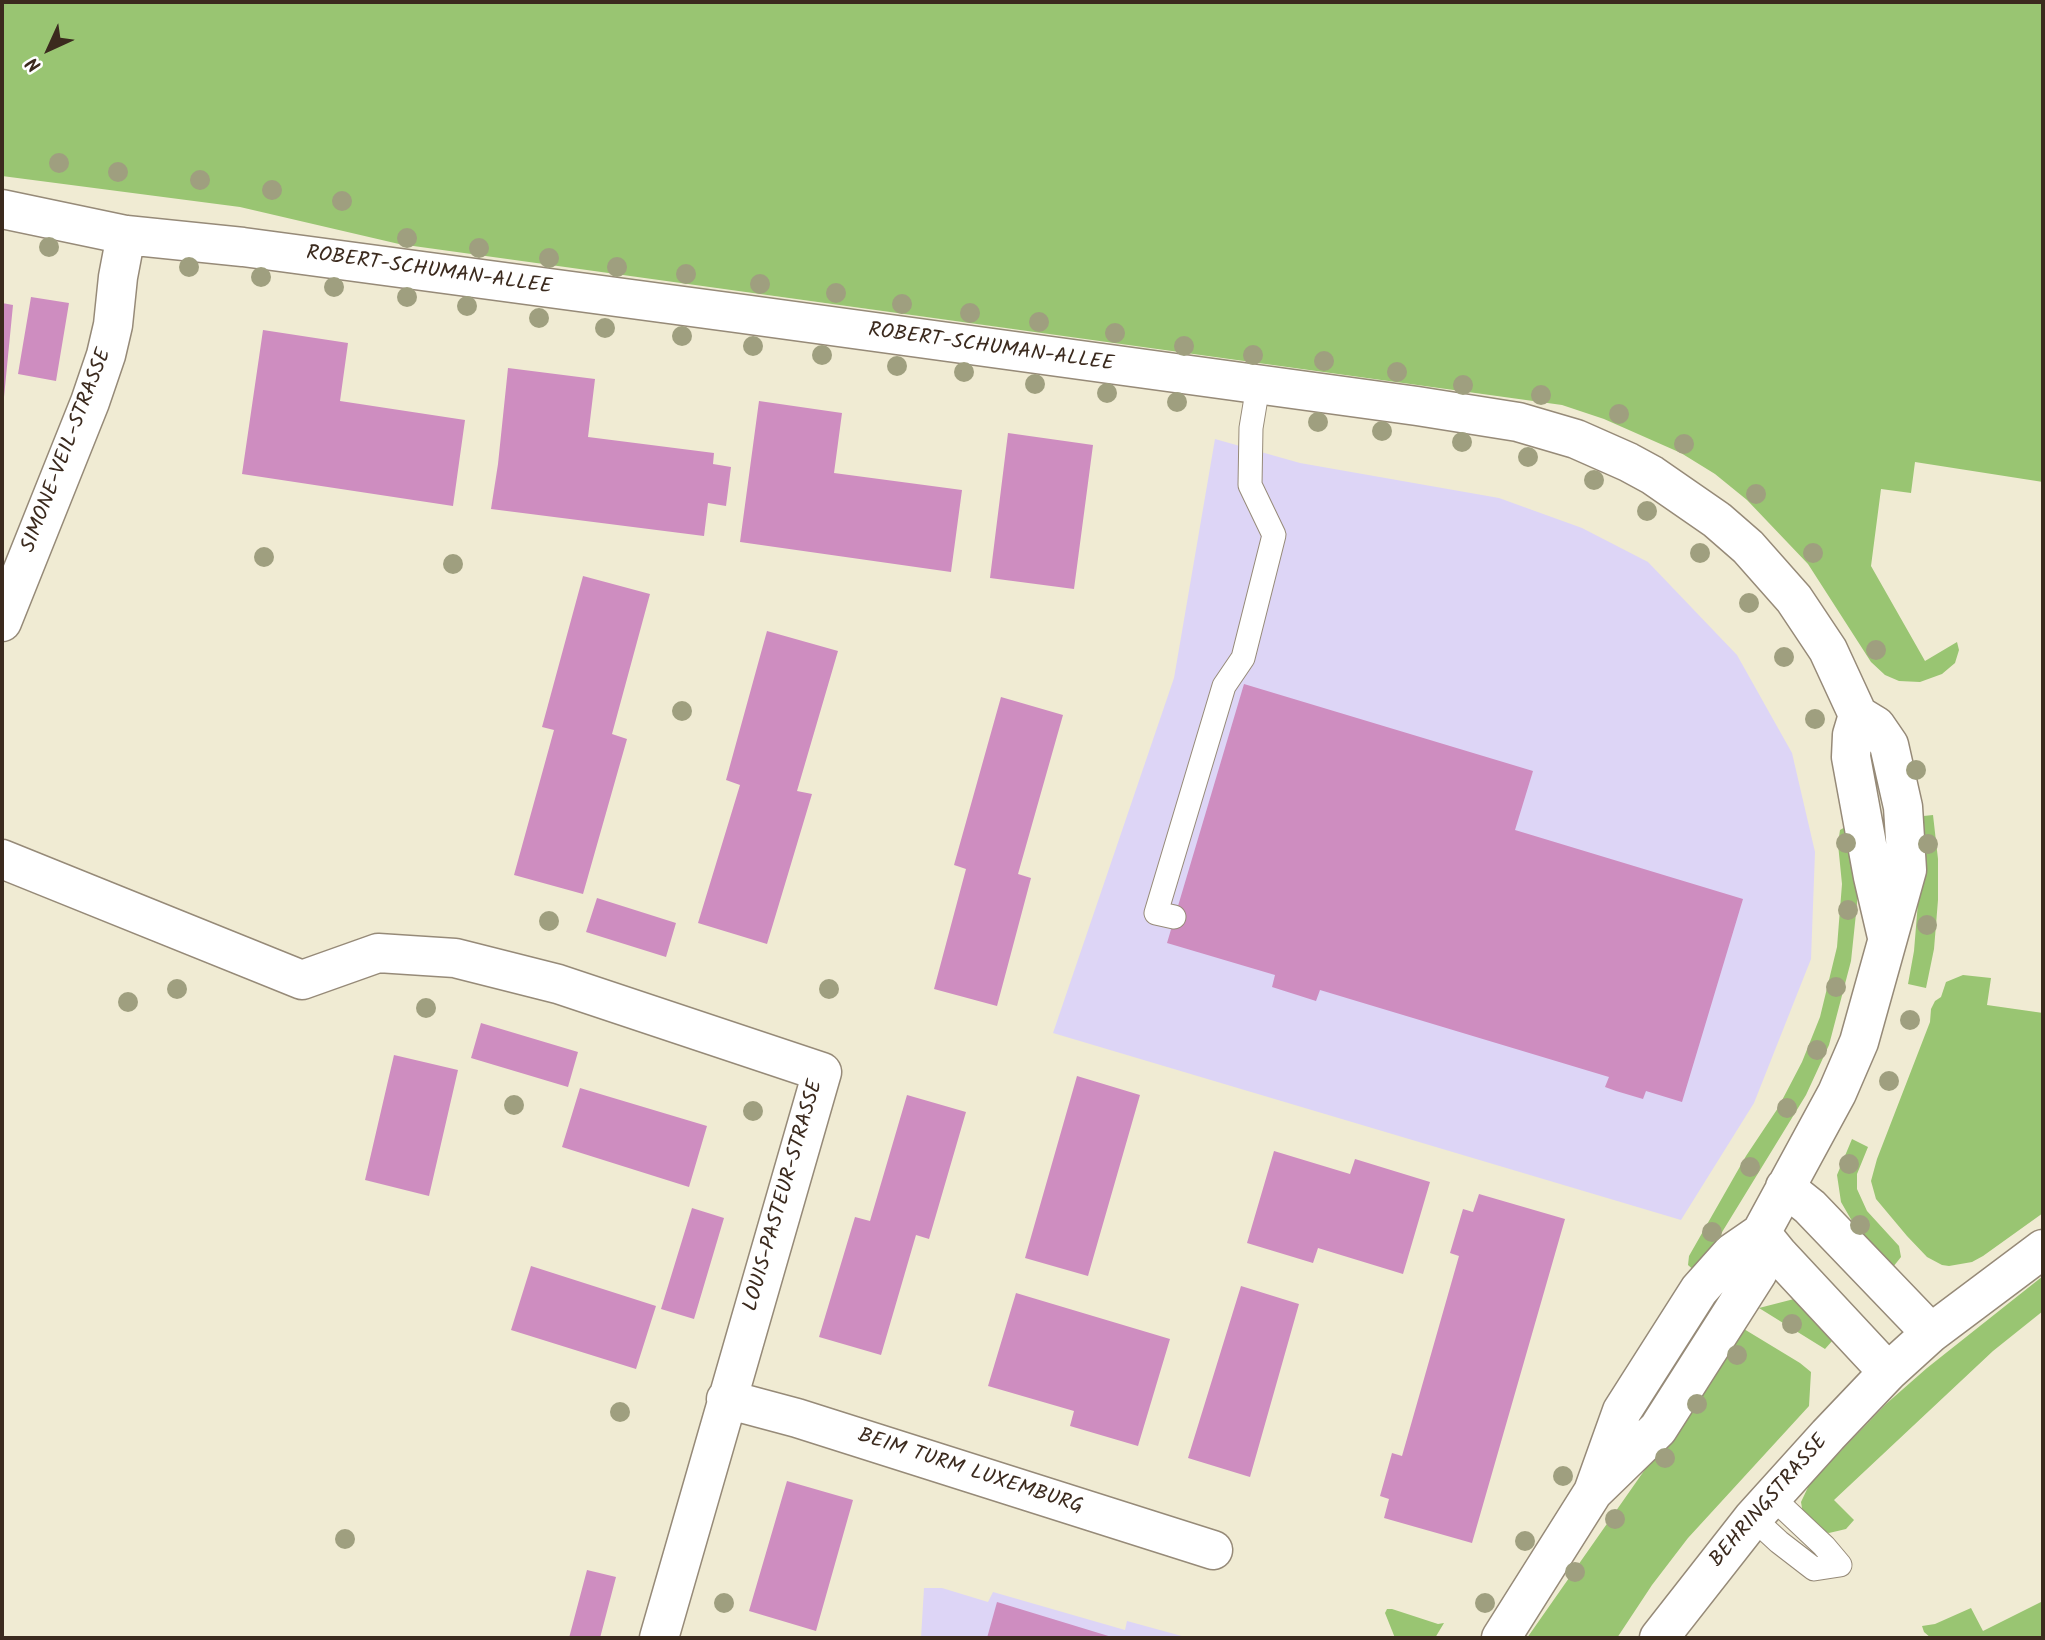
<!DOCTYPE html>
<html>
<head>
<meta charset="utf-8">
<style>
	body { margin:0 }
	#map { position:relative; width:2045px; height:1640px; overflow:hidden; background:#f0ebd3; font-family:Kalam,sans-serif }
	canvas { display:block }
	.frame { position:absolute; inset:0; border:4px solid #3b2a1e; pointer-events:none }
	.north { position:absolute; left:14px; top:14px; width:70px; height:70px; -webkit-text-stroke:5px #fff; paint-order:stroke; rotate:225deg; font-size:19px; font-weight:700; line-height:28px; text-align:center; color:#3b2a1e }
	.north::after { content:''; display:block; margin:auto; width:24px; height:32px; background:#3b2a1e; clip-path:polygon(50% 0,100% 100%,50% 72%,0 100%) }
</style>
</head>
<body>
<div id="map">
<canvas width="2045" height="1640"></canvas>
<div class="frame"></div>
<div class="north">N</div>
</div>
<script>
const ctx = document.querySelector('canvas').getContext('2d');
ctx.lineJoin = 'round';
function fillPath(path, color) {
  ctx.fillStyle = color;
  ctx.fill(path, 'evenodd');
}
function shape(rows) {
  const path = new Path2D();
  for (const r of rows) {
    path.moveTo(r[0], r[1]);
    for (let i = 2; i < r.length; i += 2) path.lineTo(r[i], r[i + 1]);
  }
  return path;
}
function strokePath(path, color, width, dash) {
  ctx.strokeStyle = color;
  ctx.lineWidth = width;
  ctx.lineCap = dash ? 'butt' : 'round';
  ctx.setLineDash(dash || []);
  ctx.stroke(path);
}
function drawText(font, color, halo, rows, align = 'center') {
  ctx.font = font + ' Kalam,sans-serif';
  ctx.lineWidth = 5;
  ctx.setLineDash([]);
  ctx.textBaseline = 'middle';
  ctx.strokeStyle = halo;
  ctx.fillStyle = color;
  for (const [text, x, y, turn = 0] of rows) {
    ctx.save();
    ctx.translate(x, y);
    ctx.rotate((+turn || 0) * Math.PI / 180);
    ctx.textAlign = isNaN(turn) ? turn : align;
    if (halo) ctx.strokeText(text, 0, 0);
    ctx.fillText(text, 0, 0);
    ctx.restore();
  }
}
fillPath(shape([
	[1215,439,1300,463,1499,498,1582,528,1648,562,1737,655,1792,753,1815,852,1811,959,1754,1103,1681,1220,1053,1033,1174,678],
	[924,1588,942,1588,988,1602,993,1592,1125,1630,1127,1621,1189,1638,921,1638]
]), '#ddd5f6');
fillPath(shape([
	[2,2,2043,2,2043,482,1915,462,1911,493,1881,489,1871,566,1925,661,1957,642,1959,650,1955,663,1942,674,1920,682,1899,681,1885,675,1871,662,1808,564,1747,500,1715,474,1681,453,1604,419,1562,405,399,244,240,207,2,176],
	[1933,815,1938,859,1938,900,1934,949,1926,988,1908,984,1914,951,1919,890,1914,817],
	[1847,826,1858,867,1857,904,1851,961,1829,1045,1806,1095,1697,1273,1688,1265,1689,1256,1746,1156,1778,1108,1802,1062,1820,1017,1837,947,1842,884,1838,844,1840,830],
	[1963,975,1991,978,1987,1005,2043,1013,2043,1213,1983,1256,1972,1262,1949,1266,1942,1265,1927,1257,1907,1236,1876,1199,1871,1181,1877,1159,1930,1022,1931,1009,1935,1001,1941,997,1946,982],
	[1852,1139,1868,1147,1857,1174,1857,1189,1867,1211,1899,1246,1901,1257,1893,1267,1856,1228,1841,1202,1837,1175],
	[2043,1276,2043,1311,1993,1351,1834,1500,1854,1520,1846,1529,1829,1533,1817,1530,1803,1514,1801,1502,1810,1483,1886,1404,1927,1368],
	[1794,1299,1833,1340,1825,1349,1759,1308],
	[1739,1326,1800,1363,1811,1372,1809,1406,1688,1538,1652,1585,1617,1638,1527,1638,1653,1458],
	[2043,1601,2043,1638,1931,1638,1924,1632,1922,1626,1935,1624,1971,1608,1983,1631],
	[1387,1609,1392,1609,1438,1624,1444,1623,1435,1638,1395,1638,1385,1613]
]), '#99c572');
fillPath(shape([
	[31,297,69,303,56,381,18,374],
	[2,303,13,305,4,397,2,397],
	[263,330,348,343,340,401,465,420,453,506,242,474],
	[508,368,595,379,588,437,714,453,713,464,731,467,726,506,708,503,704,536,491,509,498,464],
	[759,401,842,413,834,473,962,490,951,572,740,542],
	[1008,433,1093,445,1074,589,990,578],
	[583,576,650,594,612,734,627,739,583,894,514,875,554,730,542,727],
	[767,631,838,651,797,791,812,794,767,944,698,923,740,785,726,780],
	[1244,684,1533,771,1515,830,1743,899,1682,1102,1646,1091,1643,1099,1616,1091,1605,1087,1609,1077,1320,990,1316,1001,1272,987,1275,975,1167,943],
	[1001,697,1063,715,1018,874,1031,878,997,1006,934,989,966,869,954,865],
	[597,898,676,923,666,957,586,932],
	[481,1023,578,1052,568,1087,471,1058],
	[394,1055,458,1070,429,1196,365,1180],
	[1077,1076,1140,1095,1088,1276,1025,1258],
	[580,1088,707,1126,689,1187,562,1147],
	[907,1095,966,1112,929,1239,916,1235,881,1355,819,1337,855,1217,870,1221],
	[1274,1151,1350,1174,1355,1159,1430,1182,1403,1274,1318,1248,1313,1263,1247,1243],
	[1479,1194,1565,1219,1472,1543,1384,1518,1389,1499,1380,1496,1392,1453,1402,1456,1459,1256,1450,1253,1463,1209,1473,1212],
	[692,1208,724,1218,694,1319,661,1309],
	[531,1266,656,1306,636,1369,511,1330],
	[1241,1286,1299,1304,1250,1477,1188,1458],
	[1016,1293,1170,1339,1138,1446,1070,1426,1074,1411,988,1386],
	[787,1481,853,1500,816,1631,749,1611],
	[587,1570,616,1577,600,1638,569,1638],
	[997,1602,1115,1638,987,1638]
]), '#ce8dc0');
const lane = shape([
	[1174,917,1156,913,1224,686,1243,658,1274,535,1250,485,1251,428,1258,386],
	[1753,1518,1779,1542,1814,1569,1840,1565,1824,1546,1772,1497]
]);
const street = shape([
	[2,209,126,235,243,247,736,313,1417,406,1518,422,1576,439,1628,462,1652,475,1717,520,1748,547,1794,599,1828,650,1858,715,1876,726,1889,745,1903,807,1907,870,1859,1042,1837,1093,1761,1233,1758,1272,1658,1429,1593,1492],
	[2,622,90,402,106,355,113,325,118,277,126,235],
	[1858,715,1852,735,1851,757,1873,877,1887,937],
	[2,859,302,980,378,953,455,958,558,984,822,1072,659,1638],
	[1785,1187,1810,1207,1931,1333],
	[1761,1233,1778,1254,1888,1372],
	[726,1399,797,1418,1213,1550],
	[1501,1638,1593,1492,1622,1411,1699,1290,1732,1253,1761,1233],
	[1659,1638,1753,1518,1828,1435,1888,1372,1931,1333,2043,1249]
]);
strokePath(lane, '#968a78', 25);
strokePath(street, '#968a78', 41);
strokePath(lane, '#fff', 23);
strokePath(street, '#fff', 38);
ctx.fillStyle = '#9f9f7f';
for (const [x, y] of [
	[59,163],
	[118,172],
	[200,180],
	[272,190],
	[342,201],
	[407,238],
	[49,247],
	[479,248],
	[549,258],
	[189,267],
	[617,267],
	[686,274],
	[261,277],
	[760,284],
	[334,287],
	[836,293],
	[407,297],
	[902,304],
	[467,306],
	[970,313],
	[539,318],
	[1039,322],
	[605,328],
	[1115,333],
	[682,336],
	[753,346],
	[1184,346],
	[822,355],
	[1253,355],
	[1324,361],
	[897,366],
	[964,372],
	[1397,372],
	[1035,384],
	[1463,385],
	[1107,393],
	[1541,395],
	[1177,402],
	[1619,414],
	[1318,422],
	[1382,431],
	[1462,442],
	[1684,444],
	[1528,457],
	[1594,480],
	[1756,494],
	[1647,511],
	[1700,553],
	[1813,553],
	[264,557],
	[453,564],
	[1749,603],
	[1876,650],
	[1784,657],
	[682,711],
	[1815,719],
	[1916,770],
	[1846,843],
	[1928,844],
	[1848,910],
	[549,921],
	[1927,925],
	[1836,987],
	[177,989],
	[829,989],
	[128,1002],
	[426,1008],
	[1910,1020],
	[1817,1050],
	[1889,1081],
	[514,1105],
	[1787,1108],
	[753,1111],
	[1849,1164],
	[1750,1167],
	[1860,1225],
	[1712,1232],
	[1792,1324],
	[1737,1355],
	[1697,1404],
	[620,1412],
	[1665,1458],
	[1563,1476],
	[1615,1519],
	[345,1539],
	[1525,1541],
	[1575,1572],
	[724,1603],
	[1485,1603]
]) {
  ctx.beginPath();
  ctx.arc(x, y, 10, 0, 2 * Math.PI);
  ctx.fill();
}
drawText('21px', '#3b2a1e', '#fff', [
	["ROBERT-SCHUMAN-ALLEE",429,272,8],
	["ROBERT-SCHUMAN-ALLEE",991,349,8],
	["SIMONE-VEIL-STRASSE",68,451,-69],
	["LOUIS-PASTEUR-STRASSE",785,1196,-74],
	["BEIM TURM LUXEMBURG",970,1473,18],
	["BEHRINGSTRASSE",1770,1502,-49]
]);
</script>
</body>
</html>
